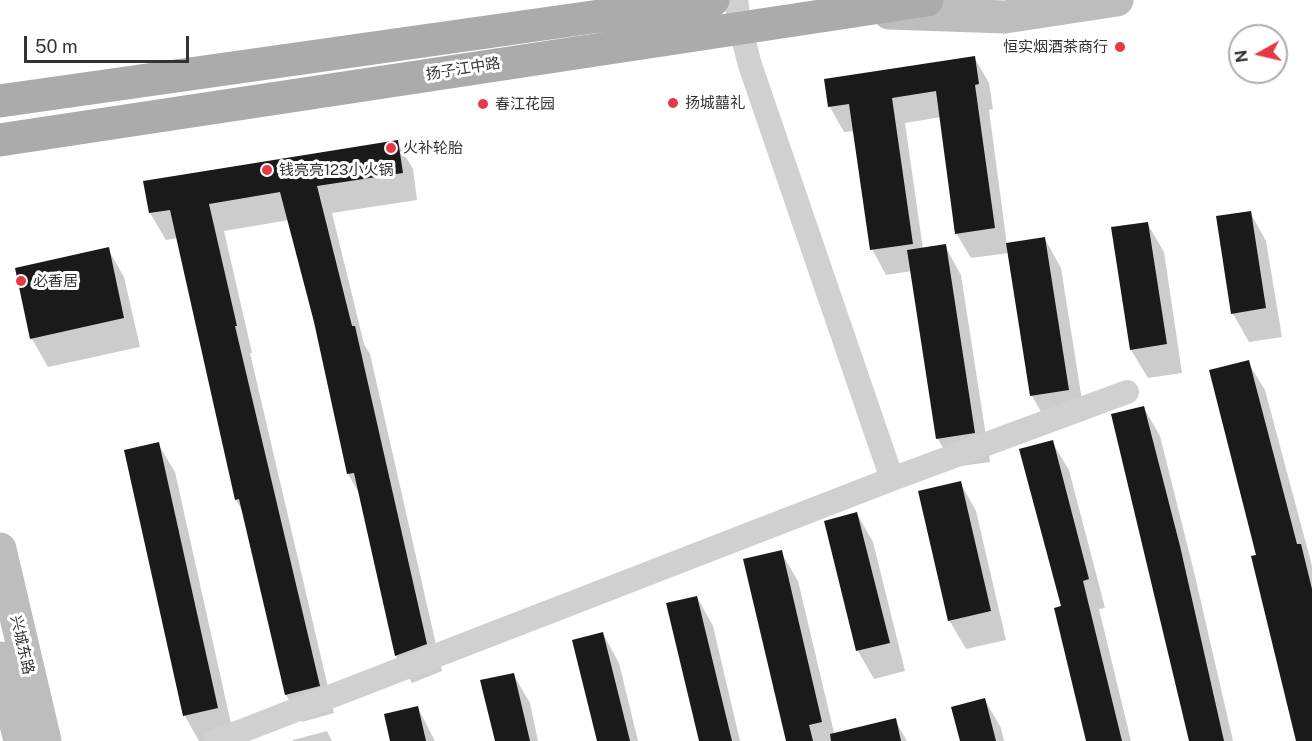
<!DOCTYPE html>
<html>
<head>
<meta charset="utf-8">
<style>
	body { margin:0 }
	#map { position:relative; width:1312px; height:741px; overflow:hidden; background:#fff; font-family:"Public Sans",sans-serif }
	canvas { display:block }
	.north { position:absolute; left:1228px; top:24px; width:60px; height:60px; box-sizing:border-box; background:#fff; border:2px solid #adadad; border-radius:50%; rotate:262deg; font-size:16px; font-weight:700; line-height:24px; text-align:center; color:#333 }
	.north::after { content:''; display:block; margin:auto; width:21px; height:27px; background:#e63946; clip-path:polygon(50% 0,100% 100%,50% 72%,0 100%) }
	.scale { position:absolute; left:24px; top:36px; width:165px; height:27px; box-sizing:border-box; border:3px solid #333; border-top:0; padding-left:8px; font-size:18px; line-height:21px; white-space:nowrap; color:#333; -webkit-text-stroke:4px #fff; paint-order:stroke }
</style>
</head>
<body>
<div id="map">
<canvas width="1312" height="741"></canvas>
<div class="north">N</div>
<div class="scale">50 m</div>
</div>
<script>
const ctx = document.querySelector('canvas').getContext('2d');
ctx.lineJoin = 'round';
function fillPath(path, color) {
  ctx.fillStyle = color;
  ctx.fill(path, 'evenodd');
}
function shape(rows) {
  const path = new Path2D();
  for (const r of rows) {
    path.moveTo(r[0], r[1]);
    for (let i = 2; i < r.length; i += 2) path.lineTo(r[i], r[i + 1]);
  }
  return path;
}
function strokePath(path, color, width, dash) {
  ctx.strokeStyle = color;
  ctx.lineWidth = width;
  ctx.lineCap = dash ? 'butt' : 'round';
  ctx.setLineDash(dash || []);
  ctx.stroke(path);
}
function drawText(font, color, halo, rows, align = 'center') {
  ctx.font = font + ' "Public Sans","Noto Sans SC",sans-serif';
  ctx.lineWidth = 6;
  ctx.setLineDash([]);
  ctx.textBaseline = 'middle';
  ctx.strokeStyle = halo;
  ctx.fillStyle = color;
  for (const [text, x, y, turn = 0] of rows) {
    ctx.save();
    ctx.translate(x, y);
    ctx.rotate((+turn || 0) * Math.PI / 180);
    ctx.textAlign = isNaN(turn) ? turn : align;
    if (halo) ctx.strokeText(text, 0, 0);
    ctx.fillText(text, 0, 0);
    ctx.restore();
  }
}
fillPath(shape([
	[974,57,989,83,993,109,989,110,1007,245,1045,239,1061,268,1085,419,1048,424,1032,396,1009,253,971,258,956,233,941,117,905,123,923,249,945,246,961,275,990,462,954,467,938,439,912,271,886,275,872,249,855,131,844,132,830,107,825,81],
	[397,142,413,169,417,200,332,213,364,344,370,354,442,671,412,683,396,656,361,496,348,474,315,322,289,220,224,231,252,353,250,353,334,713,302,722,286,695,243,512,236,500,177,238,166,240,150,213,145,182],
	[1250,212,1266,241,1282,337,1249,342,1233,314],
	[1147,223,1164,252,1182,373,1148,378,1131,350],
	[108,249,124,277,140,347,48,367,32,339],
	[1248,362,1265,390,1312,566,1312,741,1298,741],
	[1144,408,1160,436,1195,576,1233,741,1191,741],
	[1052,442,1069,470,1105,608,1099,609,1131,741,1088,741,1063,607],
	[158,444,175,472,234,737,216,741,199,741,185,716,126,451],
	[960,482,976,511,1006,640,966,649,949,620],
	[857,514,873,542,905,671,874,679,858,651,826,522],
	[781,552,798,581,836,741,787,741],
	[697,597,713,626,740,741,701,741],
	[603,634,619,663,638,741,598,741],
	[513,674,530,703,538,741,496,741],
	[985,700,1001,728,1004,741,961,741],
	[418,708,435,741,391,741],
	[895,720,907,741,864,741],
	[327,731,332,741,293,741,293,740]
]), '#0003');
fillPath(shape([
	[975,56,979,84,975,85,995,228,955,234,936,91,892,98,913,244,870,250,849,104,828,107,824,79],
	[398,140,403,173,317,186,352,326,355,326,427,644,395,656,354,473,347,474,314,322,280,192,209,204,237,326,235,326,320,686,285,695,239,499,235,500,170,210,149,213,143,181],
	[1251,211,1266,308,1231,314,1216,216],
	[1148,222,1167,344,1130,350,1111,227],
	[1045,237,1069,390,1030,396,1006,243],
	[946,244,975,433,936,439,907,250],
	[109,247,124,318,30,339,15,268],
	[1249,360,1297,544,1301,544,1312,589,1312,741,1296,741,1251,556,1256,555,1209,370],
	[1144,406,1180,546,1224,741,1189,741,1111,414],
	[1053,440,1089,579,1083,581,1122,741,1086,741,1054,608,1061,606,1019,449],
	[159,442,218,708,183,716,124,450],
	[961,481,991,611,948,621,918,491],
	[857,512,890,643,856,651,824,521],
	[782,550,822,722,809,725,813,741,786,741,743,559],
	[697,596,732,741,699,741,666,603],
	[603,632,630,741,597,741,572,640],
	[514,673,530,741,495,741,480,680],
	[985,698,996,741,960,741,951,707],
	[418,706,426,741,390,741,384,714],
	[896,718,901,741,831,741,830,734]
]), '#1a1a1a');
strokePath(shape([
	[736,0,740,27,750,65,892,479],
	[216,741,892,479,1127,392]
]), '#d0d0d0', 24);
strokePath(shape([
	[889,13,1005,17,1117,0],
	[0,549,45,741],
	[0,658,20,741]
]), '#bdbdbd', 33);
strokePath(shape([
	[0,101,713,0],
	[0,140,927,0]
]), '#ababab', 33);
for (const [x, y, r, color] of [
	[1120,47,6,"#e63946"],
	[673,103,6,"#e63946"],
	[483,104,6,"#e63946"],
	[391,148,6,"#e63946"],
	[267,170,6,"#e63946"],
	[21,281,6,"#e63946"]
]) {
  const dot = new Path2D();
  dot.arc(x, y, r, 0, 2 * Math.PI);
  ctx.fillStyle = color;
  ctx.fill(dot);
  strokePath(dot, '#fff', 2);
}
drawText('15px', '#333', '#fff', [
	["恒实烟酒茶商行",1108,47,"right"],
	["扬城囍礼",685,103],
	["春江花园",495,104],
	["火补轮胎",403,148],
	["钱亮亮123小火锅",279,170],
	["必香居",33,281]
], 'left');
drawText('15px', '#333', '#fff', [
	["扬子江中路",463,69,-9],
	["兴城东路",22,645,77]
]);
</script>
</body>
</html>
